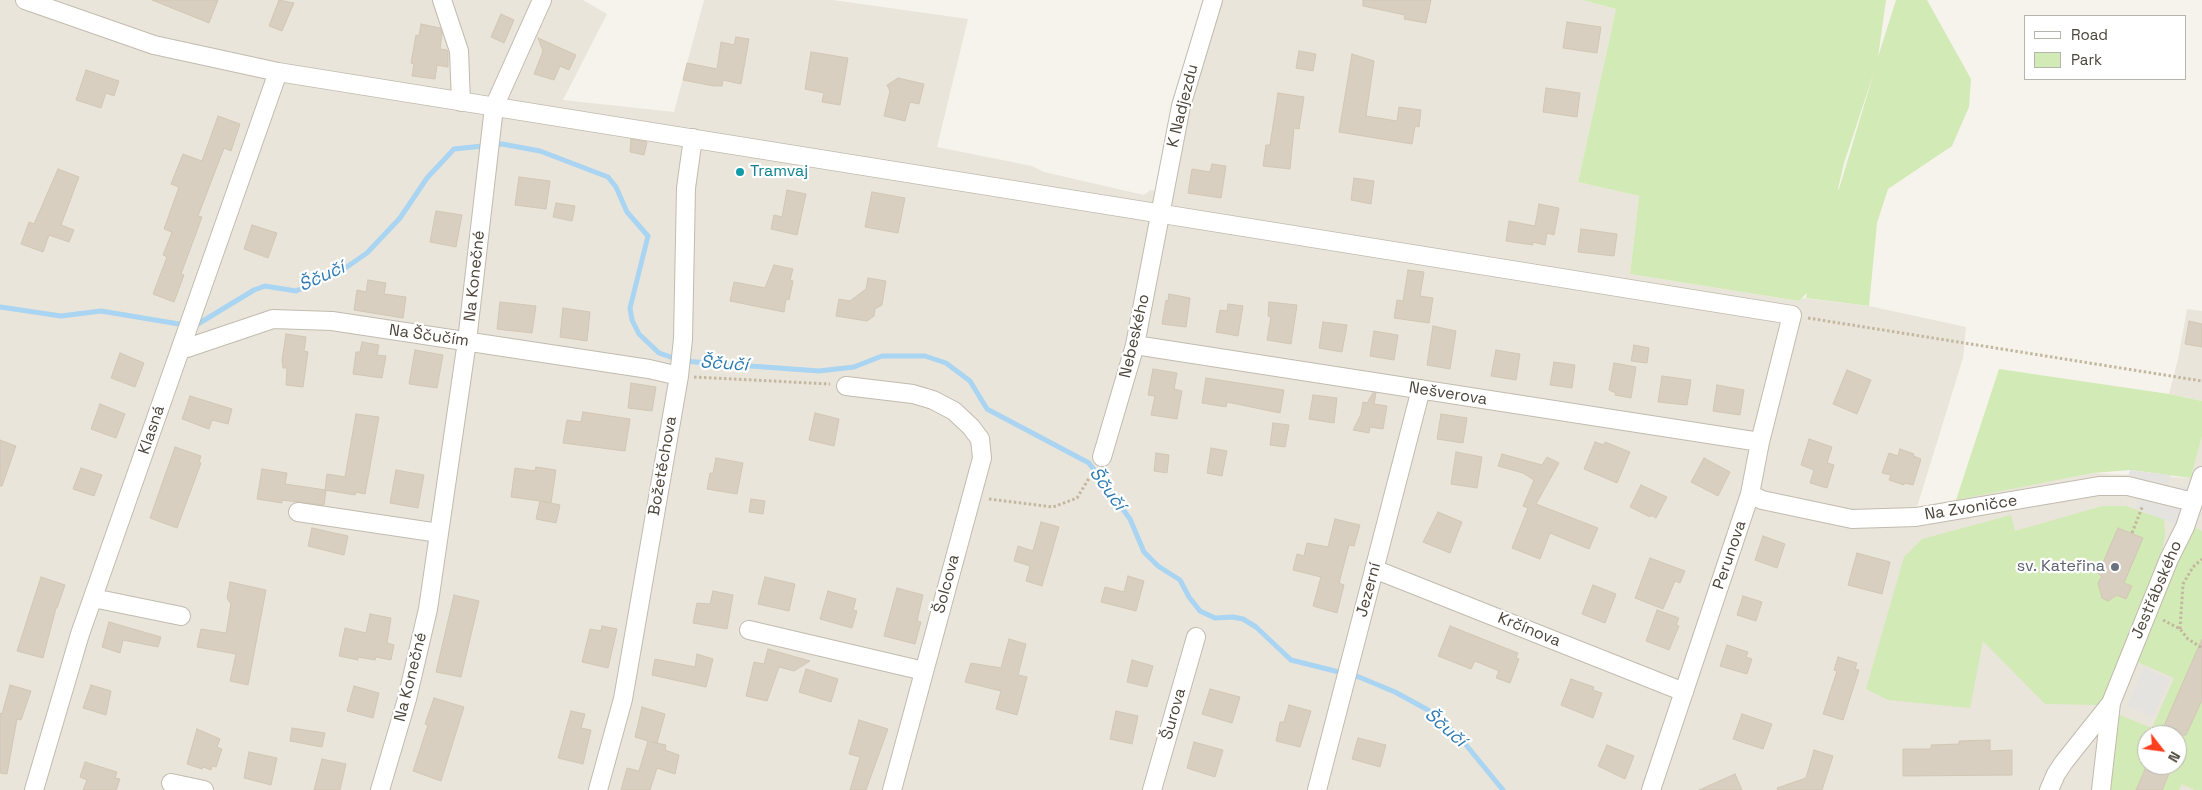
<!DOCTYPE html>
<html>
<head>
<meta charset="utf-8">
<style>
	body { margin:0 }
	#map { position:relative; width:2202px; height:790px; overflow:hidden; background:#f6f3ec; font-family:"Space Grotesk",sans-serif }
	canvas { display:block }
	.legend { position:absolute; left:2024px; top:15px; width:162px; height:65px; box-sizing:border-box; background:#fff; border:1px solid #b7b4b0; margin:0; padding:6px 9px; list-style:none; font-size:15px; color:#4b4439 }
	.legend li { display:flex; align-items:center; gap:10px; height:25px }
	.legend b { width:25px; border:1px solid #b7b4b0 }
	.north { position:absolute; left:2137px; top:725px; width:50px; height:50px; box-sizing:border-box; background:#fff; border:1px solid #b7b4b0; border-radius:50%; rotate:120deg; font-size:14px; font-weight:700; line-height:20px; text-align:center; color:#4b4439 }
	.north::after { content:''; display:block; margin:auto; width:18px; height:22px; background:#fc3f1d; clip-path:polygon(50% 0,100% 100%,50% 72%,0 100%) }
</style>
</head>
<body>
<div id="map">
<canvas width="2202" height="790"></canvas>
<ul class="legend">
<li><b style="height:6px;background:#fff"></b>Road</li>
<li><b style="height:14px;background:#d2eab5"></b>Park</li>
</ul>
<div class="north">N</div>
</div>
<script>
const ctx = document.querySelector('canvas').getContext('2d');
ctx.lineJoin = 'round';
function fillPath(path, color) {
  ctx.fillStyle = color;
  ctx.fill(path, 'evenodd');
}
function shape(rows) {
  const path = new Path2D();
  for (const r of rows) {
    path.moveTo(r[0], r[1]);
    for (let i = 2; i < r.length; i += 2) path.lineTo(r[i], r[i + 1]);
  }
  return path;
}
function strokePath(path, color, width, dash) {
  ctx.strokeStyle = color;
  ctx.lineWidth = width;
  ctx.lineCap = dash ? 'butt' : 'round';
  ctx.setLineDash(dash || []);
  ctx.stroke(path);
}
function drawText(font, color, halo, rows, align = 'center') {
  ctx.font = font + ' "Space Grotesk",sans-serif';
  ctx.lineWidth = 4.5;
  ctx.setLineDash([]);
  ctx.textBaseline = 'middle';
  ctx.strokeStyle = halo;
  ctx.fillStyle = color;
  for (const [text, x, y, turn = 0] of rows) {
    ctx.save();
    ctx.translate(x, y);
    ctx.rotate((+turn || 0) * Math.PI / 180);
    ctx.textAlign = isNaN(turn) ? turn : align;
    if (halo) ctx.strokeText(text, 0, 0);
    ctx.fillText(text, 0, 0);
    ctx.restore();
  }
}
fillPath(shape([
	[0,0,583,0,607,14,563,100,674,112,704,0,833,0,968,19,937,147,1032,166,1044,172,1144,195,1150,190,1155,191,1207,0,1582,0,1616,9,1578,182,1639,196,1630,274,1799,301,1802,298,1869,306,1966,327,1963,358,1917,507,2093,473,2191,478,2202,436,2202,790,0,790],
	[2147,735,2177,735,2177,765,2147,765],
	[2187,309,2202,311,2202,401,2169,394,2178,359]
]), '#eae5da');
fillPath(shape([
	[1582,0,1886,0,1878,57,1896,0,1927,0,1971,79,1969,107,1952,146,1888,189,1877,223,1869,306,1806,298,1807,293,1799,301,1630,274,1639,196,1578,182,1616,9],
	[1875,69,1839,189,1838,189,1844,163],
	[1999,369,2169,394,2202,401,2202,436,2191,478,2130,470,2093,473,1956,500],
	[2102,506,2125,506,2164,519,2165,535,2160,564,2100,705,2045,704,1983,641,1970,708,1888,700,1866,689,1904,557,1922,539,2011,515,2015,531],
	[2190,525,2202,531,2202,790,2195,790,2182,784,2179,790,2108,790,2117,714,2152,728,2174,678,2135,661],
	[2147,735,2177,735,2177,765,2147,765]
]), '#d2eab5');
fillPath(shape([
	[2130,470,2171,475,2168,487,2198,487,2185,527,2135,509,2137,503,2135,497,2124,492],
	[2144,667,2170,679,2153,717,2127,706]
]), '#e5e3e0');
strokePath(shape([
	[0,307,61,316,101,311,185,325],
	[193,327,254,290,265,286,296,291,341,271,367,253,400,218,427,178,454,149,502,144,540,151,608,177,616,187,627,212,648,236,630,308,632,320,639,334,659,353,682,361,819,371,854,367,882,356,925,356,946,363,970,381,987,409,1089,463,1130,519,1144,552,1158,566,1180,580,1189,597,1200,611,1215,618,1233,617,1243,619,1256,627,1291,660,1359,677,1395,692,1428,710,1446,724,1462,740,1503,790]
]), '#a9d4f2', 5);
const building = shape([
	[152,0,218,0,209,23,152,0],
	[279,0,294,3,282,31,269,26,279,0],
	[1363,0,1431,0,1426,23,1404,19,1405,15,1363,6,1363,0],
	[501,14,514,20,504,43,491,37,501,14],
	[1567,22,1601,27,1597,53,1563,48,1567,22],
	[421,24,440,28,442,34,440,49,447,50,448,53,448,67,437,65,435,79,412,76,414,64,411,63,416,35,419,36,421,24],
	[736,37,749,39,741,84,723,80,722,86,714,86,683,80,687,63,717,69,721,42,734,45,736,37],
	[538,38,576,55,569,70,560,66,554,80,534,74,543,51,538,38],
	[1299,51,1316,54,1313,71,1296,68,1299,51],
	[811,52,848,58,840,105,822,102,824,93,805,89,811,52],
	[1352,54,1374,61,1366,116,1397,121,1399,107,1421,110,1419,127,1415,126,1412,144,1339,132,1352,54],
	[86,70,119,81,114,96,106,93,101,108,76,100,86,70],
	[898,78,924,84,919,104,910,102,905,121,884,116,890,91,887,85,898,78],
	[1546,88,1580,93,1577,117,1543,112,1546,88],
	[1278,93,1304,97,1299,129,1294,128,1290,169,1263,166,1266,145,1270,145,1278,93],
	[218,116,240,124,231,151,224,148,198,216,202,217,181,274,184,275,174,302,153,294,167,257,163,255,172,232,164,229,179,187,171,184,183,154,202,161,218,116],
	[631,139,647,142,644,155,630,152,631,139],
	[1212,164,1226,166,1221,198,1188,193,1192,169,1210,172,1212,164],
	[58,169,79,177,61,225,74,230,69,242,49,235,43,252,21,244,29,222,34,224,58,169],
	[519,177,550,181,546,209,515,205,519,177],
	[1354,178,1374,181,1371,204,1351,200,1354,178],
	[787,190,806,194,797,235,771,229,774,215,782,217,787,190],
	[872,192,905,198,898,233,865,227,872,192],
	[556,203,575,206,572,221,553,217,556,203],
	[1539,204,1559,208,1554,235,1547,233,1545,245,1533,242,1533,245,1506,241,1509,221,1535,226,1539,204],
	[436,211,462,215,456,247,430,242,436,211],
	[252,225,277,233,268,258,244,249,252,225],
	[1581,229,1617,234,1614,256,1578,252,1581,229],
	[774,265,793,269,790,280,793,281,789,300,786,299,784,312,730,301,734,282,765,288,774,265],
	[1408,270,1424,272,1420,296,1433,298,1429,323,1394,318,1397,300,1403,301,1408,270],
	[868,278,886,281,882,305,875,309,874,316,867,321,836,316,839,299,850,301,866,289,868,278],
	[368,280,386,283,384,294,406,297,403,318,354,310,357,290,366,292,368,280],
	[1169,294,1190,298,1186,327,1162,324,1166,300,1168,301,1169,294],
	[500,302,536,306,532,333,497,329,500,302],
	[1269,302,1297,305,1291,344,1267,340,1271,317,1268,316,1269,302],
	[1228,304,1243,306,1238,336,1216,332,1220,310,1227,311,1228,304],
	[563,308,590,312,587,341,560,337,563,308],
	[2189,321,2202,324,2202,347,2185,344,2189,321],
	[1323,322,1347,325,1342,352,1319,348,1323,322],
	[1433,326,1456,331,1450,369,1427,365,1433,326],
	[1374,331,1398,335,1394,360,1370,356,1374,331],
	[286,334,306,337,304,351,308,352,303,387,286,385,287,368,283,368,282,360,286,334],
	[362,342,379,345,377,355,386,356,382,378,353,374,356,352,360,352,362,342],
	[1634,345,1649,348,1647,363,1631,361,1634,345],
	[415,350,443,355,437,388,409,384,415,350],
	[1496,350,1520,354,1516,380,1491,376,1496,350],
	[120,353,144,363,135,387,111,378,120,353],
	[1554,362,1575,365,1572,388,1550,385,1554,362],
	[1614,363,1636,367,1631,398,1615,395,1616,393,1609,390,1614,363],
	[1153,369,1177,373,1174,389,1182,391,1177,419,1151,415,1155,396,1148,395,1153,369],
	[1847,370,1871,380,1857,414,1833,404,1847,370],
	[1662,376,1691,380,1687,405,1658,402,1662,376],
	[1206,378,1284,390,1280,413,1227,402,1226,407,1202,403,1206,378],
	[631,383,656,387,652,411,628,408,631,383],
	[1717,385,1744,390,1740,415,1713,411,1717,385],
	[1373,393,1376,393,1374,404,1387,406,1383,429,1370,427,1369,433,1353,430,1361,414,1363,402,1367,403,1373,393],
	[1313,395,1337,398,1334,423,1309,419,1313,395],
	[190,396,232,409,228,424,212,420,209,429,182,419,190,396],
	[100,404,125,414,116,438,91,429,100,404],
	[583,412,630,419,625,451,563,443,567,420,581,422,583,412],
	[815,413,839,419,834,446,809,440,815,413],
	[356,414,379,417,365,494,356,492,355,495,325,490,327,474,345,477,356,414],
	[1441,414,1467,418,1463,443,1437,439,1441,414],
	[1273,423,1289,425,1285,447,1270,445,1273,423],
	[1809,439,1832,447,1827,463,1834,465,1827,488,1810,483,1814,470,1801,465,1809,439],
	[0,440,16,446,2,486,0,486,0,440],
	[1595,442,1604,445,1605,442,1630,452,1617,483,1584,469,1595,442],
	[175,447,201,456,199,462,201,463,177,528,150,518,175,447],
	[1211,448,1227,451,1222,476,1207,473,1211,448],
	[1900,449,1914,454,1913,456,1921,459,1913,485,1904,483,1904,485,1889,480,1891,475,1882,473,1889,453,1898,456,1900,449],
	[1456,452,1482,457,1477,488,1451,484,1456,452],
	[1156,453,1169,455,1167,473,1154,471,1156,453],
	[1502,454,1542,465,1547,457,1559,463,1536,504,1598,528,1589,549,1550,533,1540,559,1512,548,1528,508,1523,506,1534,480,1523,473,1498,466,1502,454],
	[716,458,743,463,737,494,707,489,710,473,713,473,716,458],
	[1704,458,1730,472,1718,496,1691,482,1704,458],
	[536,467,556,470,551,503,541,501,560,505,556,523,536,519,540,501,511,497,515,468,535,471,536,467],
	[81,468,102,475,94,496,73,489,81,468],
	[262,469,287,473,285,484,326,490,324,505,282,500,282,503,257,499,262,469],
	[396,470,424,475,418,508,390,503,396,470],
	[1641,485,1667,497,1656,518,1651,515,1650,517,1630,507,1641,485],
	[751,499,765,501,763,514,749,512,751,499],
	[1438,512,1462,522,1450,553,1423,542,1438,512],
	[1335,519,1360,525,1354,546,1349,545,1339,583,1344,585,1337,613,1313,606,1321,577,1293,570,1297,554,1304,556,1307,543,1328,547,1335,519],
	[1041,522,1059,527,1042,586,1026,581,1030,566,1014,561,1018,546,1033,551,1041,522],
	[312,528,348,536,344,555,308,546,312,528],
	[2118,528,2143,538,2124,583,2132,586,2126,599,2117,595,2108,601,2102,598,2098,583,2102,576,2098,574,2118,528],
	[1763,536,1785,544,1777,568,1755,560,1763,536],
	[1857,553,1890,562,1882,594,1848,585,1857,553],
	[1650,558,1685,571,1680,583,1675,581,1663,609,1635,598,1650,558],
	[1128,576,1144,581,1136,611,1101,602,1105,587,1124,592,1128,576],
	[41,577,65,585,57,608,56,608,43,658,17,651,41,577],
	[765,577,795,584,789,611,758,604,765,577],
	[230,582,266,590,248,685,230,681,236,654,197,647,201,629,226,633,231,604,227,598,230,582],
	[1593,585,1616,594,1605,623,1582,614,1593,585],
	[897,588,923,595,917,621,921,622,915,644,884,636,897,588],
	[713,591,733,595,727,629,693,623,697,603,710,604,713,591],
	[828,591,856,599,853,610,857,611,852,628,820,619,828,591],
	[454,595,479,601,461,677,436,672,454,595],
	[1743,596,1762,602,1756,621,1737,615,1743,596],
	[1657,610,1679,618,1676,625,1679,626,1669,650,1646,641,1657,610],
	[370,614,391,618,387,643,394,645,391,660,376,657,375,660,358,657,358,660,339,656,345,628,366,633,370,614],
	[109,622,161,637,158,647,123,640,120,653,102,647,109,622],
	[602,626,617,629,608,668,582,662,590,629,601,631,602,626],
	[1450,626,1518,653,1516,658,1519,659,1510,683,1496,678,1499,671,1475,661,1471,669,1438,656,1450,626],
	[1009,639,1026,644,1018,675,1027,677,1017,715,996,709,1001,691,965,682,971,663,1001,668,1009,639],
	[2202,639,2202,700,2186,735,2160,735,2202,639],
	[1727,645,1748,652,1746,657,1752,659,1747,674,1720,666,1727,645],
	[768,649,810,661,794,671,779,667,767,701,746,696,754,662,764,664,768,649],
	[697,654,713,659,706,687,652,675,655,659,695,667,697,654],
	[1838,657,1857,663,1855,669,1859,670,1843,720,1823,714,1837,671,1834,670,1838,657],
	[1132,660,1153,666,1147,687,1127,682,1132,660],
	[806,669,838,679,831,702,799,692,806,669],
	[1571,679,1594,687,1593,690,1602,693,1593,718,1561,705,1571,679],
	[10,685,31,691,21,720,17,719,7,774,0,773,0,713,2,714,10,685],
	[91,685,111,691,106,715,83,708,91,685],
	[354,686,379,693,373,718,347,711,354,686],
	[1210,689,1240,697,1232,723,1202,714,1210,689],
	[434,698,464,707,441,781,413,771,428,725,425,724,434,698],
	[1289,705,1311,711,1300,747,1276,741,1280,722,1284,722,1289,705],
	[642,707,665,714,657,743,652,742,666,745,665,750,679,755,675,774,657,768,650,790,621,790,627,768,639,771,648,741,635,737,642,707],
	[571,711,585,714,581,728,591,730,583,764,558,758,571,711],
	[1116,711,1138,716,1132,744,1110,739,1116,711],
	[1742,714,1772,724,1763,749,1733,739,1742,714],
	[859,720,888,729,866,790,850,790,860,757,849,754,859,720],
	[292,728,325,733,322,747,290,741,292,728],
	[197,729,220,739,217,747,222,749,216,767,212,766,211,770,203,767,202,769,187,764,197,729],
	[1358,738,1386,745,1380,767,1352,759,1358,738],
	[1990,740,1990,751,2012,750,2012,775,1903,776,1903,749,1931,749,1931,745,1959,744,1959,741,1990,740],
	[1194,742,1223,750,1215,777,1187,768,1194,742],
	[1607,745,1634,756,1625,779,1598,766,1607,745],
	[1814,750,1833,756,1822,790,1778,790,1777,788,1806,778,1814,750],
	[249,752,277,758,271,785,244,778,249,752],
	[322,759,346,764,340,790,314,790,322,759],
	[85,762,117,772,115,778,120,779,116,790,83,790,87,780,80,777,85,762],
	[2147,765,2173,765,2162,790,2136,790,2147,765],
	[1735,774,1742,790,1699,790,1735,774]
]);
fillPath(building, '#d8cfc1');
strokePath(building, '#d3c7b4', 1);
const minor = shape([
	[25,0,154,45,278,72,1792,315,1760,442,1750,494,1651,790],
	[442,0,459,51,461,102],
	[1135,345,1760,442],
	[181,347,187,348,273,319,332,321,649,369,679,376],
	[846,386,913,394,933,400,954,411,971,427,980,439,982,458,892,790],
	[1102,457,1135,345,1181,106,1213,0],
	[1750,494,1762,500,1852,519,1916,517,2099,486,2128,486,2193,502],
	[298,512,439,533],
	[1374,569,1684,692],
	[93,598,181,616],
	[749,630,924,671],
	[171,783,204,790],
	[34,790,80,634,278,72],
	[380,790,407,699,428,609,467,341,494,107,542,0],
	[598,790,623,699,679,376,683,339,686,188,693,138],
	[1152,790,1196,637],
	[1317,790,1421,389],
	[2049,790,2056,774,2064,762,2111,703],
	[2101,790,2111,703,2169,559,2185,527,2202,476]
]);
strokePath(minor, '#c2bbae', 20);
strokePath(shape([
	[1808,318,2202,381],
	[694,377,830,384],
	[989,499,1053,507,1077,498,1094,470],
	[2132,533,2143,505],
	[2163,620,2180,629,2188,639,2202,648],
	[2180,629,2183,584,2193,567,2202,559]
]), '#c4b79f', 3, [2.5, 2.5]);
strokePath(minor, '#fff', 18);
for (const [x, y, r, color] of [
	[740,172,5,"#0f9aa8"],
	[2115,567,5,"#6b7280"]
]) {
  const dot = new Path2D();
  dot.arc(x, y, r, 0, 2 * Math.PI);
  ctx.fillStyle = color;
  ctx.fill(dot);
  strokePath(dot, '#fff', 2);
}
drawText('16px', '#4b4439', '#fff', [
	["K Nadjezdu",1183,106,-76],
	["Na Konečné",475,276,-84],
	["Na Ščučím",429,336,8],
	["Nebeského",1135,336,-77],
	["Nešverova",1448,394,9],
	["Klasná",152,430,-71],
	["Božetěchova",663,466,-80],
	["Na Zvoničce",1971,508,-9],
	["Perunova",1730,555,-71],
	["Šolcova",947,584,-75],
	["Jezerní",1369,590,-75],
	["Jestřábského",2157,590,-67],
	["Krčínova",1529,630,22],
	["Na Konečné",411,677,-76],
	["Šurova",1174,714,-74]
]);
drawText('16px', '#0d838f', '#fff', [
	["Tramvaj",750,172]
], 'left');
drawText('16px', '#5b616d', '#fff', [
	["sv. Kateřina",2105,567]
], 'right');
drawText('italic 18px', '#2e7ab2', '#fff', [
	["Ščučí",322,277,-24],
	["Ščučí",724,364,4],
	["Ščučí",1107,489,54],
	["Ščučí",1445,728,41]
]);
</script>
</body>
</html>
